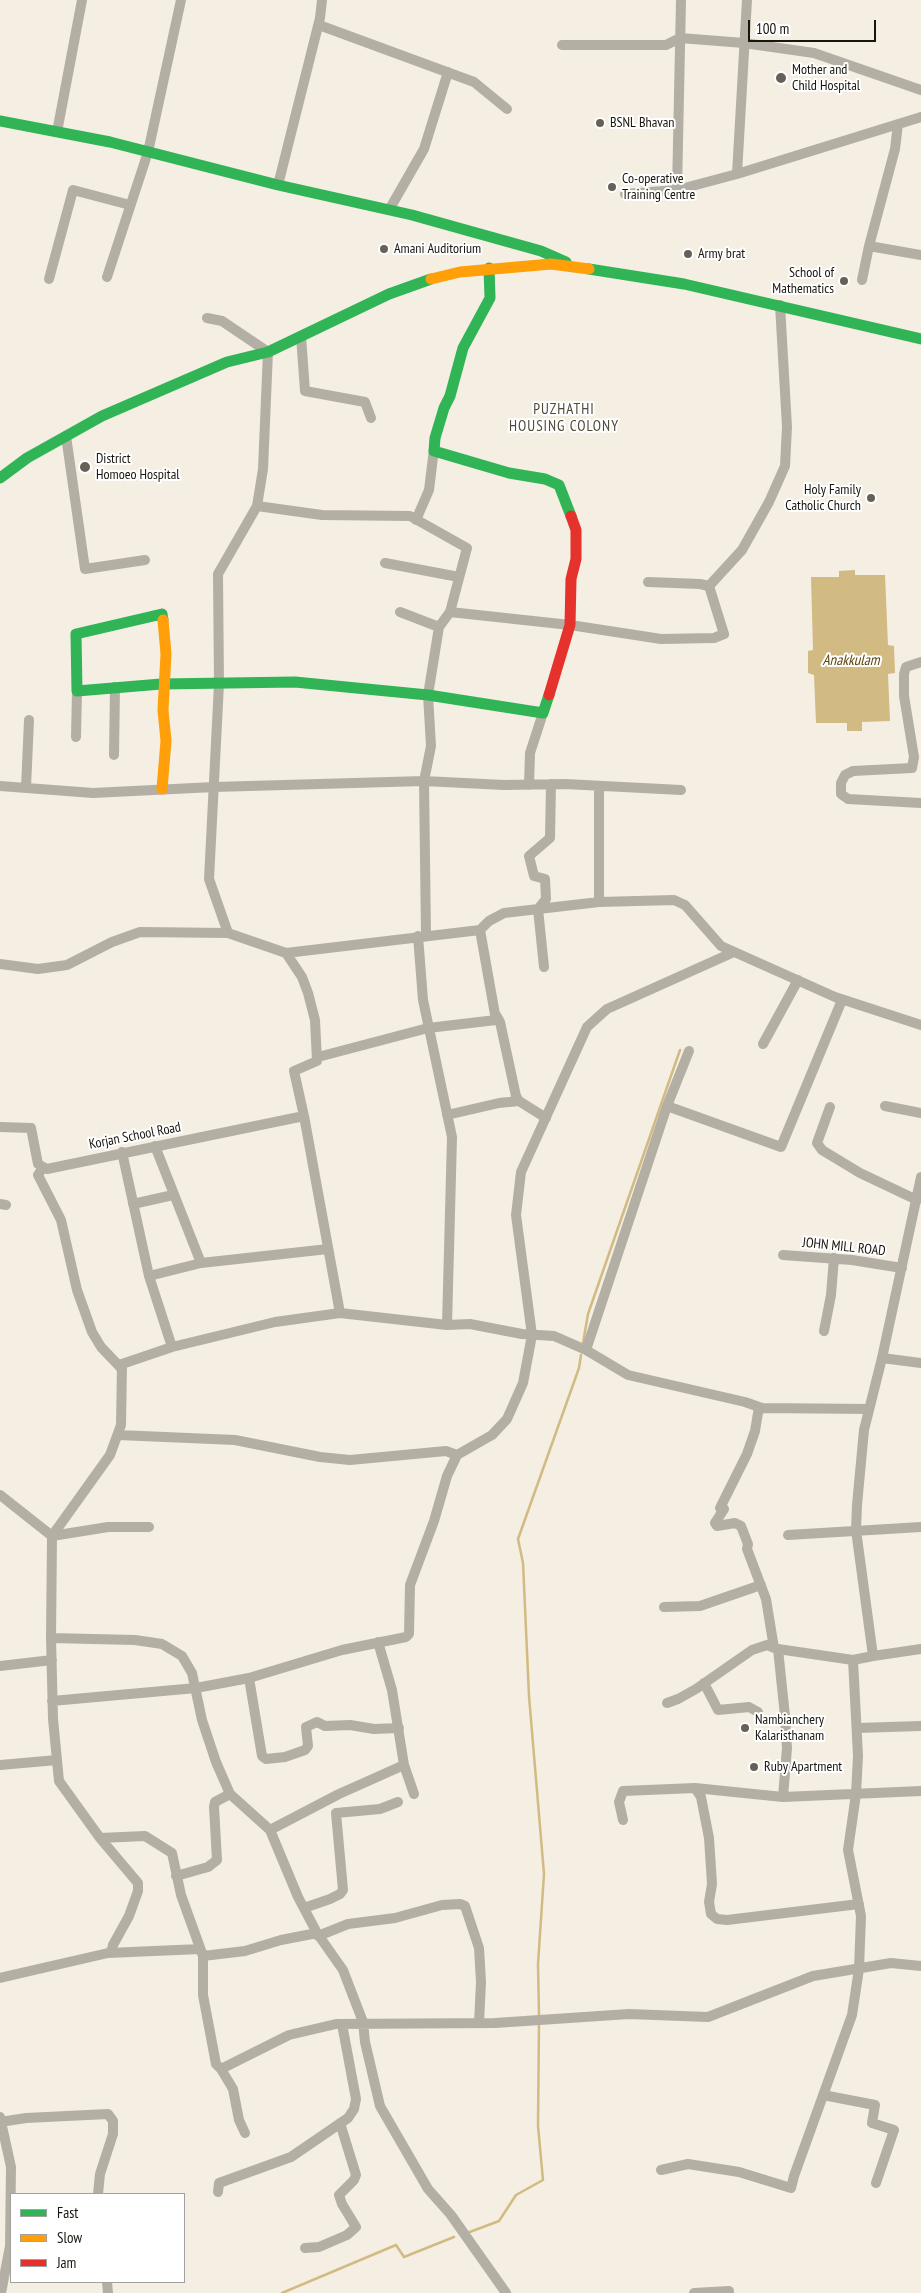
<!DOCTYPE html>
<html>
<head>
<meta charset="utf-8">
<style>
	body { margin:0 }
	#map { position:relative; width:921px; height:2293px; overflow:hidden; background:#f4eee3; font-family:"PT Sans Narrow",sans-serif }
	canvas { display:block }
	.legend { position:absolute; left:10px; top:2193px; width:175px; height:90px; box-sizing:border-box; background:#fff; border:1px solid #a3a19f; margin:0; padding:6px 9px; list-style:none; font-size:15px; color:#18150e }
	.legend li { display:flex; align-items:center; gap:10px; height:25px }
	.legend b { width:25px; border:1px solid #a3a19f }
	.scale { position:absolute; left:748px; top:20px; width:128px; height:22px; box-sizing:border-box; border:2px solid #18150e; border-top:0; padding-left:6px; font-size:15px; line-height:18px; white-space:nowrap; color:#18150e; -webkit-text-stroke:4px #fff; paint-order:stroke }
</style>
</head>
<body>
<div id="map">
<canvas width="921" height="2293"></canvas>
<ul class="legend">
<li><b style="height:6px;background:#30b455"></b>Fast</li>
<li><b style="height:6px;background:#ff9f0a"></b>Slow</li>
<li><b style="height:6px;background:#e5322d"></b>Jam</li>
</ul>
<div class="scale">100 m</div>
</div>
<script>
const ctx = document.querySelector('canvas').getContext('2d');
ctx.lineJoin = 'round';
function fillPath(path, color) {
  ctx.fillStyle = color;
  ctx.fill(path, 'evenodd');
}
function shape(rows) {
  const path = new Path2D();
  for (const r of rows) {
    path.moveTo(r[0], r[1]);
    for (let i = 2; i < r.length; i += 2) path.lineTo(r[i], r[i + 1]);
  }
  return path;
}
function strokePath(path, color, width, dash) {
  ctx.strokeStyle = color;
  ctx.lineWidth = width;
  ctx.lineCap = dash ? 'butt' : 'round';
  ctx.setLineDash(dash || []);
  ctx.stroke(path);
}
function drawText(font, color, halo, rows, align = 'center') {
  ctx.font = font + ' "PT Sans Narrow",sans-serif';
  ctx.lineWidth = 4;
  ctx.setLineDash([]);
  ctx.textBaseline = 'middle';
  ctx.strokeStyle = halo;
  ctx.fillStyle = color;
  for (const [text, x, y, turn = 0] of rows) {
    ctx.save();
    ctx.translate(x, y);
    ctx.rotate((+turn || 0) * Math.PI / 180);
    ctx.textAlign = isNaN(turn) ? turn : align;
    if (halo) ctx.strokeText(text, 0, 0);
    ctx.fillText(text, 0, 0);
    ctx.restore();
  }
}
fillPath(shape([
	[855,570,855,575,885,575,888,645,894,646,895,673,888,674,890,721,862,722,862,731,847,731,847,723,816,723,814,675,808,673,808,651,813,650,811,577,839,577,839,571]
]), '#d2ba83');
strokePath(shape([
	[583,1343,588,1314,680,1050],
	[539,2016,538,1964,544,1874,529,1696,523,1563,518,1539,579,1368,581,1355],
	[467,2233,499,2221,516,2195,543,2180,538,2126,539,2022],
	[282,2293,396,2245,404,2257,454,2237]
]), '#d2ba83', 2.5);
strokePath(shape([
	[319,25,474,82,507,109],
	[562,45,666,45,680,38,744,43,814,53,921,90],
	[57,132,82,0],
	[737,174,747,0],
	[278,185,320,18,322,0],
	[677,190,681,0],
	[625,194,677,190,737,174,921,117],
	[389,210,424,149,448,72],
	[869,246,895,149,898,124],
	[107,277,148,152,181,0],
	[49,279,73,190,130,205],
	[862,280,869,246,921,255],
	[207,318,222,321,268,352,263,469,257,506,218,574,219,684,209,879,228,933,286,953,302,977,308,993,315,1020,317,1061,294,1071,304,1116,340,1313],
	[301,336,305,391,365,402,371,418],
	[66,436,85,569,145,560],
	[257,506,322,515,410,516,467,548,450,612,439,627,428,695,431,746,424,781,426,935],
	[416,520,429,490,434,449],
	[385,563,459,577],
	[648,582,700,584,709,586],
	[709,586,742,550,769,502,785,466,787,427,780,305],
	[400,612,439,627],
	[450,612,570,625,661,639,714,638,724,634,709,586],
	[921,662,906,667,904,674,904,696,914,757,912,768,853,771,845,775,841,783,841,794,848,799,921,803],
	[76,737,77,691],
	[114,755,115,687],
	[529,785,530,753,543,713],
	[0,786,93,793,214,787,424,781,504,785,565,784,681,790],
	[599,786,599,902],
	[26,788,29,720],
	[418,936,423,1000,452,1137,447,1325],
	[286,953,480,930,489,921,504,913,599,902,674,900,685,905,721,946,835,997,921,1025],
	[0,964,38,969,67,965,112,942,140,932,228,933],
	[544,967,538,909,546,899,545,879,534,876,529,856,550,838,551,784],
	[496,1015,500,1022,516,1096,519,1101,546,1118],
	[763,1044,798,980],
	[318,1057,428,1028,496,1020,480,930],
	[667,1106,781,1147,842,1000],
	[885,1106,921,1113],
	[830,1107,817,1143,822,1150,860,1173,917,1200],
	[447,1115,499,1103,519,1101],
	[0,1127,31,1128,38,1164,47,1169,304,1116],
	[155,1146,201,1263],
	[122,1152,149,1276,172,1347],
	[42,1169,38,1175,61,1220,77,1290,92,1332,101,1347,122,1369],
	[0,1204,6,1205],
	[133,1204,173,1195],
	[783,1255,852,1260,902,1268],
	[149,1276,201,1263,328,1249],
	[824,1331,831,1295,834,1258],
	[586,1350,667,1106,689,1051],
	[882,1358,921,1363],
	[759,1407,755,1431,747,1454,720,1508,724,1509,715,1523,717,1526,735,1523,741,1526,748,1544,747,1549,766,1599,774,1648,778,1649,785,1716,787,1748,783,1797],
	[118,1435,235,1440,320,1457,350,1460,446,1451,457,1455],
	[0,1495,52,1536,51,1638,135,1640,162,1644,182,1656,192,1673,202,1720,216,1762,230,1794,270,1830,298,1897,317,1933,343,1970,363,2022,365,2042,380,2106,428,2189,451,2215,506,2293],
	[788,1535,921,1527],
	[52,1536,110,1455,121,1425,122,1364,172,1347,275,1322,340,1313,447,1325,470,1324,522,1334,554,1336,586,1350,628,1375,745,1402,762,1408,869,1409],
	[52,1536,108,1527,149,1527],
	[664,1607,700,1606,761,1585],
	[51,1638,53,1719,59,1781,100,1838,145,1836,172,1853,181,1895,203,1956,203,1995,216,2064,221,2069,289,2035,336,2024,495,2023,629,2014,708,2017,813,1976,891,1963,921,1966],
	[778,1649,853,1660],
	[873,1656,921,1649],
	[0,1666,52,1660],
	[249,1678,262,1756,266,1759,285,1757,305,1750,308,1746,306,1727,317,1722,325,1726,350,1725,374,1729,399,1728],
	[704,1683,718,1710,749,1707,758,1712],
	[52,1701,196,1688,249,1678,342,1650,406,1637,409,1634,410,1585,434,1521,447,1476,457,1455,492,1435,507,1419,523,1383,532,1335,516,1215,521,1172,587,1027,607,1009,734,952],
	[667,1703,678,1699,696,1689,752,1650,767,1645,774,1648],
	[858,1728,920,1726],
	[0,1765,57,1760],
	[404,1765,414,1794],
	[695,1788,783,1797,921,1791],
	[623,1820,619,1802,623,1791,695,1788,701,1797,709,1838,712,1884,709,1902,711,1914,717,1919,727,1920,859,1904],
	[270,1830,339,1794,404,1765,392,1690,378,1642],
	[100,1838,138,1883,138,1891,129,1916,113,1945,111,1953],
	[176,1876,208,1867,217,1860,214,1807,215,1802,230,1794],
	[304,1908,330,1899,340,1894,343,1890,336,1813,380,1809,398,1802],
	[318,1936,348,1924,395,1918,442,1905,460,1904,465,1906,479,1948,481,1982,479,2023],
	[203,1956,245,1951,281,1940,317,1933],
	[0,1978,108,1953,200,1949],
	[221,2069,233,2089,239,2120,245,2133],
	[823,2095,875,2105,872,2123,894,2130,876,2183],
	[0,2117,11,2167,10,2246,1,2293],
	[0,2122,26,2118,108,2114,113,2121,113,2134,100,2174,98,2194],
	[661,2170,688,2164,739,2172,791,2188,794,2176,852,2015,859,1969,861,1916,848,1850,856,1794,858,1756,853,1660,873,1656,856,1530,857,1505,864,1430,882,1358,921,1177],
	[218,2192,219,2183,291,2157,348,2118,354,2109,356,2099,342,2024],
	[305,2248,319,2247,347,2235,356,2227,342,2204,339,2195,354,2180,356,2175,340,2123],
	[107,2282,108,2293],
	[694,2293,729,2291]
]), '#b4afa4', 10);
strokePath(shape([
	[0,121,110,142,278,185,412,215,541,251,566,262],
	[489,268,490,298,463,348,450,396,444,408,435,438,434,451,509,473,545,479,559,485,571,516],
	[589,269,684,284,921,339],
	[0,478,27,458,102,416,227,362,268,352,389,294,431,279],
	[163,620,162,614,76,634,77,691,161,684,295,682,428,695,543,713,549,695]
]), '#30b455', 11);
strokePath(shape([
	[431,279,460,272,551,264,589,269],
	[162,789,166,741,163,710,166,654,163,620]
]), '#ff9f0a', 11);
strokePath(shape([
	[549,695,570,625,571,579,576,559,576,530,571,516]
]), '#e5322d', 11);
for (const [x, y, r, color] of [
	[781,78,6,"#656159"],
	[600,123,5,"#656159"],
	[612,187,5,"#656159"],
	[384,249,5,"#656159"],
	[688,254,5,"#656159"],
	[844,281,5,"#656159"],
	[85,467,6,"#656159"],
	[871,498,5,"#656159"],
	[745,1728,5,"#656159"],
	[754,1767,5,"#656159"]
]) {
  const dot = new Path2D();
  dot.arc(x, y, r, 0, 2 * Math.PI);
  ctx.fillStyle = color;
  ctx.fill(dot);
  strokePath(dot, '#fff', 2);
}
drawText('14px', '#18150e', '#fff', [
	["Mother and",792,70],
	["Child Hospital",792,86],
	["BSNL Bhavan",610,123],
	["Co-operative",622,179],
	["Training Centre",622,195],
	["Amani Auditorium",394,249],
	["Army brat",698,254],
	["School of",834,273,"right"],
	["Mathematics",834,289,"right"],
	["District",96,459],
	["Homoeo Hospital",96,475],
	["Holy Family",861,490,"right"],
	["Catholic Church",861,506,"right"],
	["Nambianchery",755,1720],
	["Kalaristhanam",755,1736],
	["Ruby Apartment",764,1767]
], 'left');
drawText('14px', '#18150e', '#fff', [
	["Korjan School Road",135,1136,-11],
	["JOHN MILL ROAD",844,1247,6]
]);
ctx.letterSpacing = '1px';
drawText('15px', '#504938', '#fff', [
	["PUZHATHI",564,410],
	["HOUSING COLONY",564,427]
]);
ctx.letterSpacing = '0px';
drawText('italic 15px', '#5e480d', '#fff', [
	["Anakkulam",851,661]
]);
</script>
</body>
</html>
